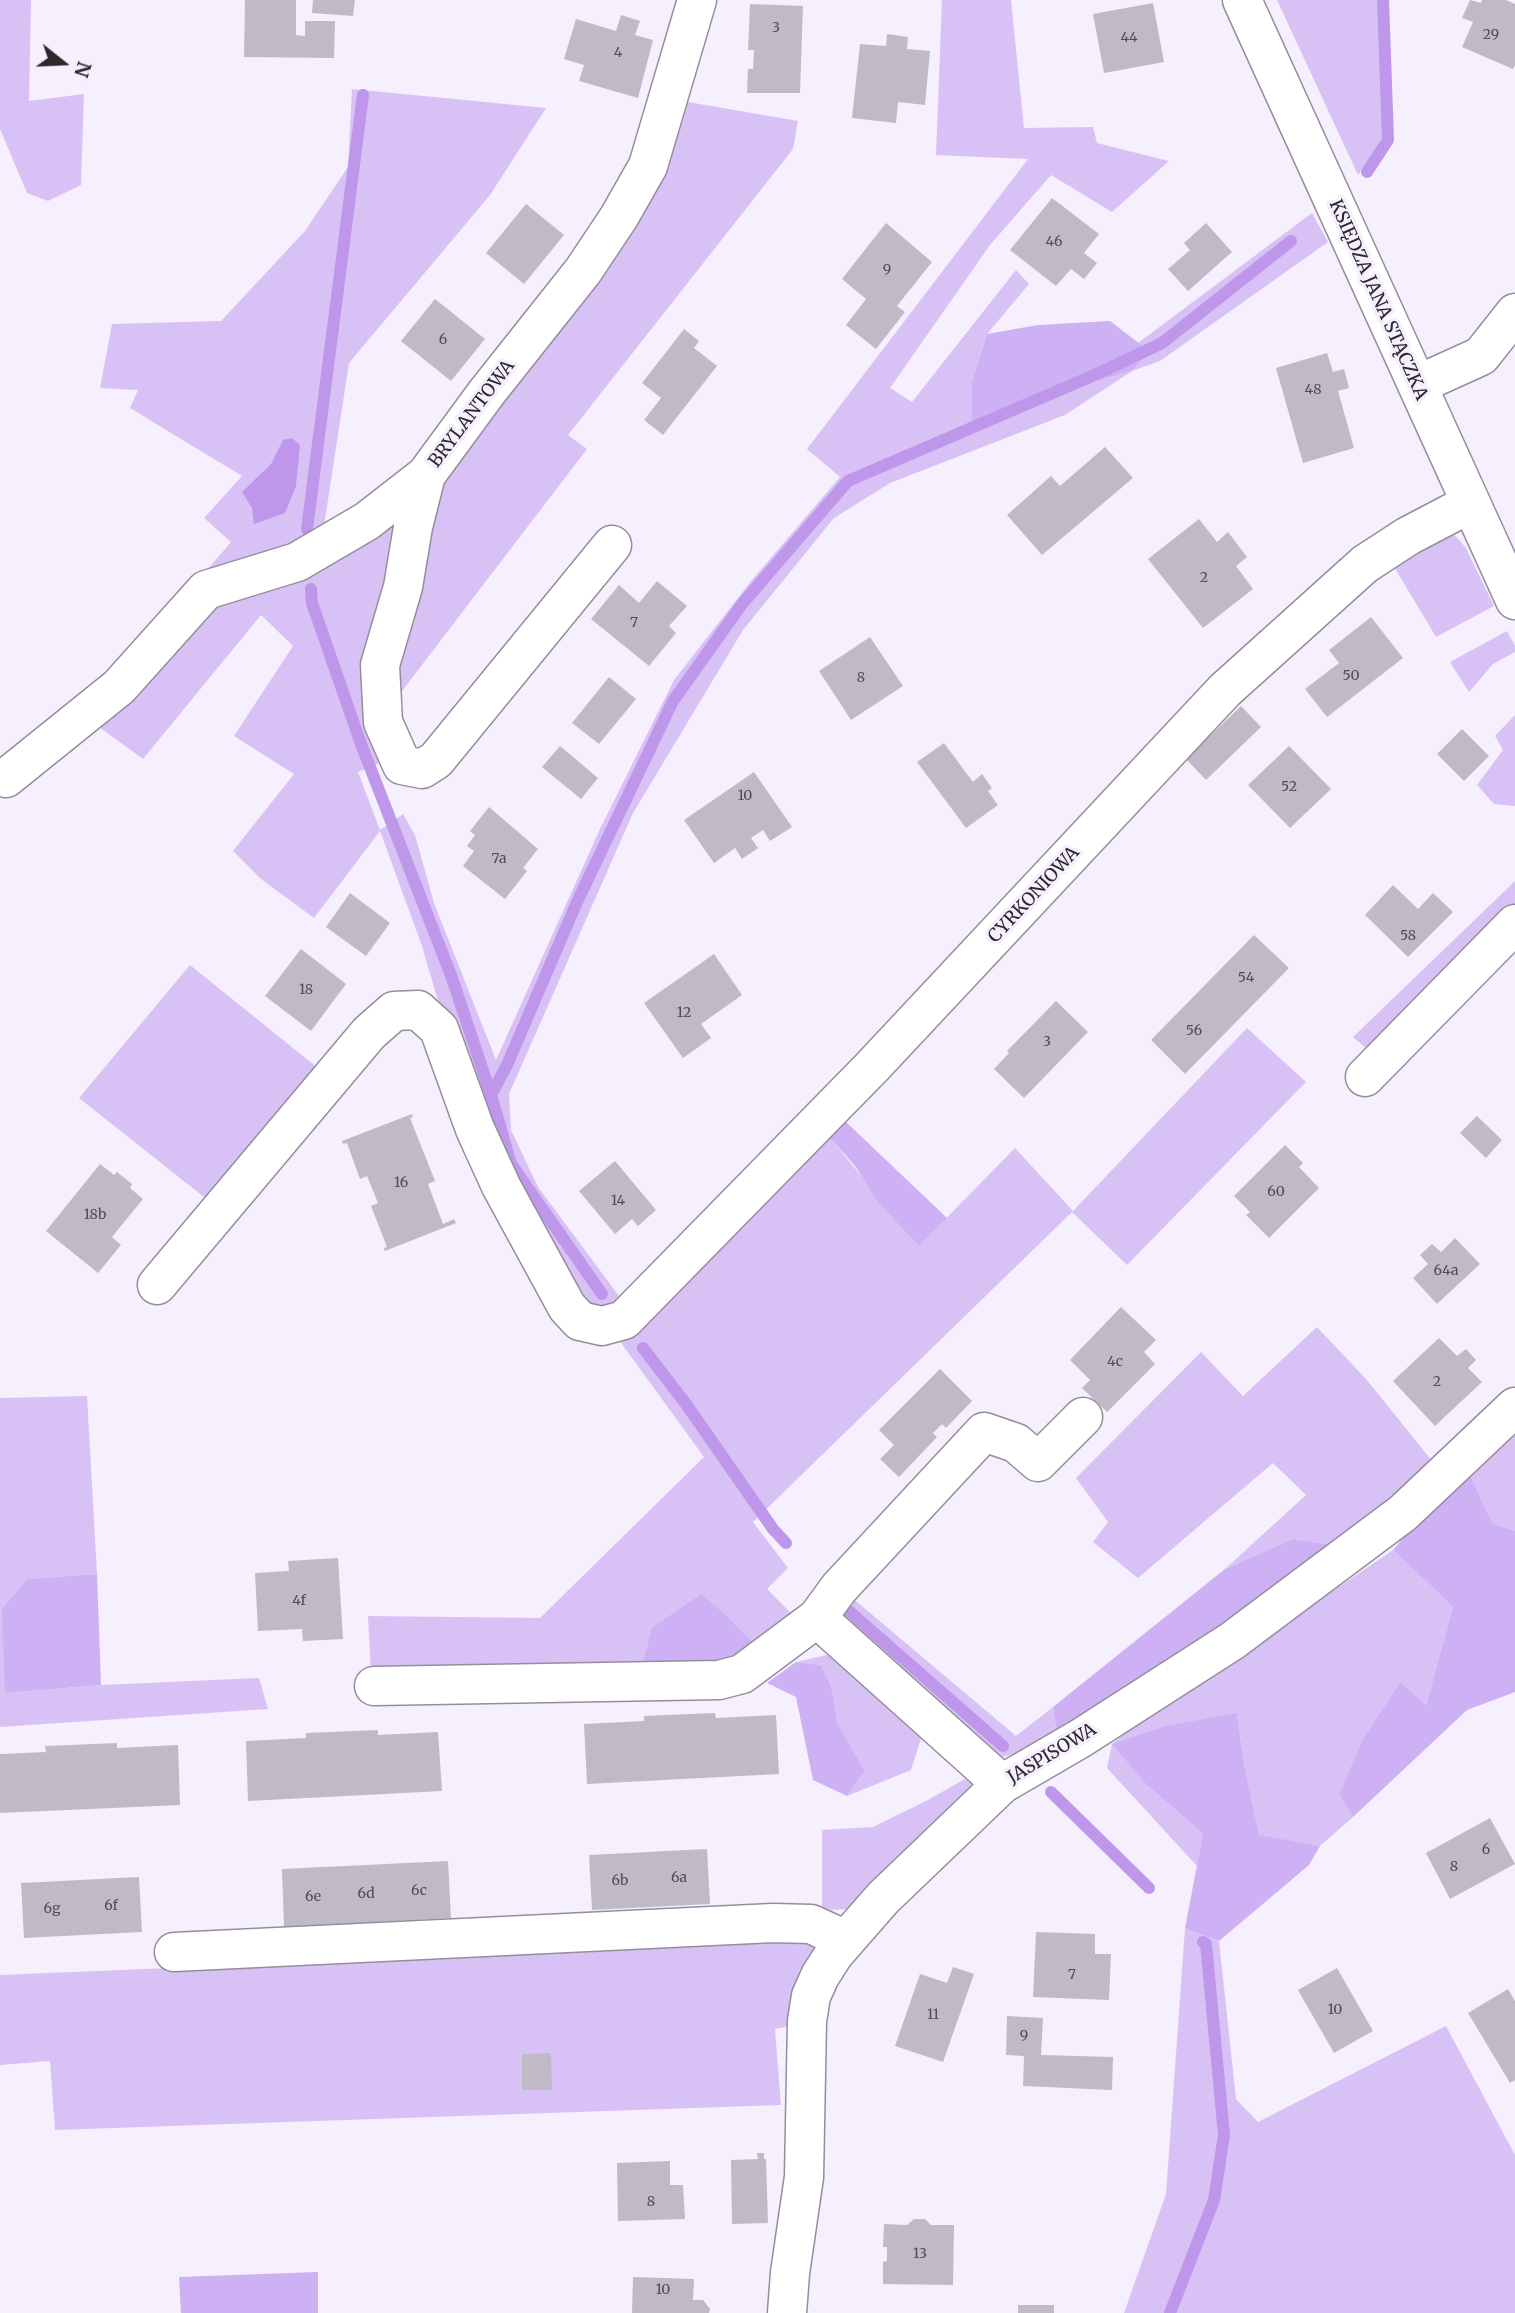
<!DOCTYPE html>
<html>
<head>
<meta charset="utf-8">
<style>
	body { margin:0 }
	#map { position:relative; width:1515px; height:2313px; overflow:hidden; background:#f5effe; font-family:Merriweather,serif }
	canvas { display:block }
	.north { position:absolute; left:28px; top:28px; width:70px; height:70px; -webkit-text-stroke:5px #f5effe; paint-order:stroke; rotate:108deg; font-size:19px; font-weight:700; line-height:28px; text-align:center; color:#2b282e }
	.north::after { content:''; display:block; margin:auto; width:24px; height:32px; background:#2b282e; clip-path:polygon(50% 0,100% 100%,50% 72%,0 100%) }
</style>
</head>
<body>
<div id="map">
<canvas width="1515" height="2313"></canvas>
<div class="north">N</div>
</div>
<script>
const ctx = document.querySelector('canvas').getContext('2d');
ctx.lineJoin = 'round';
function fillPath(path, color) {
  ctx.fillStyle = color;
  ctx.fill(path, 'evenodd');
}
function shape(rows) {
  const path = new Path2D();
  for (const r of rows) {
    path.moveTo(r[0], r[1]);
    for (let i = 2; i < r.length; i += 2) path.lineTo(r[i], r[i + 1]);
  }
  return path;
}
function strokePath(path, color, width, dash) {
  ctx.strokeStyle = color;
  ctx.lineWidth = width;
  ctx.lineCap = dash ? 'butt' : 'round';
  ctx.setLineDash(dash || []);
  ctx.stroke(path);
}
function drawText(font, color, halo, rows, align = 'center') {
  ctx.font = font + ' Merriweather,serif';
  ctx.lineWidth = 7;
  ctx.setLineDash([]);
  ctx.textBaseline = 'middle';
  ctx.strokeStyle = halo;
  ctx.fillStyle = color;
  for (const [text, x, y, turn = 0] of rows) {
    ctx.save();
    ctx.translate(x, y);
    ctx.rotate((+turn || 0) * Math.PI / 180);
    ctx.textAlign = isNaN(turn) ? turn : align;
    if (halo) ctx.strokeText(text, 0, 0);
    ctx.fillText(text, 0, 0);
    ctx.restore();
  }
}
fillPath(shape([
	[0,0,31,0,29,101,84,94,81,185,48,201,27,193,0,129],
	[942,0,1011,0,1024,128,1093,127,1097,143,1169,161,1112,212,1051,175,990,245,890,388,912,402,1016,270,1029,284,987,334,972,381,972,424,1089,383,1132,371,1148,352,1138,343,1312,213,1328,242,1160,361,1132,371,1065,415,890,483,834,518,743,630,633,813,509,1094,511,1130,538,1187,622,1300,609,1313,589,1308,518,1206,438,1001,422,946,380,831,314,918,261,879,233,851,294,774,234,736,293,646,261,615,143,759,92,722,219,596,408,500,385,761,358,772,380,830,403,814,415,835,434,903,496,1060,600,829,674,680,752,580,840,477,807,449,1028,159,936,155],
	[1277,0,1379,0,1385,135,1358,175],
	[352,89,546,108,490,195,349,363,324,526,319,539,200,578,231,542,204,518,242,476,130,408,138,390,100,388,112,324,221,321,305,231,348,167],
	[682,101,798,121,793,149,568,435,587,449,399,695,401,652,442,476],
	[1452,532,1466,548,1494,606,1436,637,1393,565],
	[1507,631,1515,646,1515,652,1493,664,1469,692,1450,662],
	[1515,715,1515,806,1494,804,1477,785,1503,750,1495,736],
	[1515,881,1515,909,1373,1054,1353,1037],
	[190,965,319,1069,209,1201,79,1098],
	[1247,1028,1306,1082,1127,1265,1072,1212,753,1522,788,1568,767,1589,798,1620,760,1650,729,1618,641,1671,371,1673,368,1616,540,1618,704,1457,619,1340,830,1138,919,1246,1015,1148,1073,1211],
	[1317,1327,1366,1379,1433,1462,1333,1545,1293,1539,1225,1569,1306,1495,1273,1463,1138,1578,1093,1542,1108,1522,1076,1478,1201,1352,1243,1396],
	[87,1396,97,1574,28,1579,5,1693,101,1685,259,1678,268,1709,0,1727,0,1398],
	[1515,1425,1515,1531,1492,1523,1468,1470],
	[1393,1550,1453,1607,1426,1705,1401,1682,1339,1795,1353,1817,1320,1846,1259,1836,1244,1764,1237,1713,1148,1786,1203,1834,1197,1866,1107,1768,1112,1744,1186,1686,1276,1630],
	[850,1596,1016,1736,1053,1707,1057,1735,1022,1752,994,1759,838,1616],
	[831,1654,865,1681,921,1739,911,1770,847,1796,865,1771,838,1724,831,1685,821,1665,796,1662],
	[965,1779,978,1787,854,1909,822,1910,822,1830,873,1827,926,1801],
	[1185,1928,1219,1941,1236,2099,1258,2122,1446,2026,1515,2155,1515,2313,1124,2313,1166,2194],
	[822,1941,796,2025,775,2029,781,2105,55,2130,50,2061,0,2065,0,1975]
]), '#d8c2f5');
fillPath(shape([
	[1110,321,1149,351,1132,371,1089,383,972,424,972,381,987,334,1038,325],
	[845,1121,947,1218,919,1246,879,1203,855,1166,830,1138],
	[1468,1470,1492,1523,1515,1531,1515,1692,1467,1710,1353,1817,1339,1795,1362,1741,1401,1682,1426,1705,1453,1607,1393,1550,1428,1509],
	[1293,1539,1333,1545,1217,1637,1057,1735,1053,1707,1225,1569],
	[97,1574,101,1685,5,1693,2,1609,28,1579],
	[701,1594,729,1618,760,1650,732,1668,641,1671,652,1628],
	[796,1662,821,1665,831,1685,838,1724,865,1771,847,1796,813,1780,796,1697,767,1683],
	[1237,1713,1244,1764,1259,1835,1320,1846,1309,1865,1219,1941,1185,1928,1203,1834,1148,1786,1112,1744,1166,1726],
	[318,2272,318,2313,181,2313,179,2277]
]), '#ceb0f4');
fillPath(shape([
	[292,438,300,445,296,486,285,513,254,524,252,508,242,492,271,464,283,440]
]), '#be97eb');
strokePath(shape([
	[1367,172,1388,140,1383,0],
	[307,529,363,95],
	[311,589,312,603,361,744,452,978,491,1095,511,1164,602,1294],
	[491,1095,507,1065,577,902,673,701,742,604,848,481,1097,374,1162,343,1291,241],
	[643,1348,686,1404,773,1529,786,1543],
	[850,1612,1003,1746],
	[1051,1792,1149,1888],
	[1170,2313,1214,2200,1224,2135,1206,1944,1203,1942]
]), '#be97eb', 12);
fillPath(shape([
	[245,0,296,0,296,35,305,36,305,21,335,21,334,58,244,57],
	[313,0,355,0,353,16,312,13],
	[1470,0,1481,3,1482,0,1506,0,1515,4,1515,65,1513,69,1462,47,1473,22,1462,18],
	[1153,3,1164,62,1104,73,1093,14],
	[750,4,803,6,800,93,747,93,748,69,753,69,754,50,748,50],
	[621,15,640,21,635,35,653,40,638,98,579,81,584,65,564,59,576,19,616,31],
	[887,34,908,37,907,49,930,51,925,105,898,102,896,123,852,118,860,44,886,46],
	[1052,198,1099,234,1084,253,1097,263,1084,279,1071,269,1056,286,1010,250],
	[526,204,564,235,524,284,486,253],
	[886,223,932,262,897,306,905,312,876,349,846,325,866,299,842,279],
	[1206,223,1232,252,1188,291,1168,269,1190,250,1184,243],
	[435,299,485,339,451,381,401,341],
	[684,329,699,341,694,348,717,366,663,435,644,420,661,398,642,383],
	[1327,353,1333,372,1344,369,1349,388,1338,391,1354,448,1303,463,1276,368],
	[1105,447,1133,478,1042,555,1007,515,1051,476,1060,486],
	[1199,519,1217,542,1228,532,1247,557,1236,566,1253,589,1203,628,1148,559],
	[657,581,687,606,669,626,676,633,649,666,591,619,619,585,639,603],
	[1371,617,1403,658,1327,717,1305,689,1339,663,1329,650],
	[870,637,903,686,851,720,819,671],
	[609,677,636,699,599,744,572,723],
	[1241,706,1261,727,1206,780,1186,759],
	[1462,729,1489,756,1464,781,1437,754],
	[944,743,973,782,982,774,992,788,988,791,998,805,966,828,917,762],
	[560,746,598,778,581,799,542,767],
	[1289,746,1331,789,1290,828,1248,785],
	[754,772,792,827,770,841,763,830,751,838,758,848,742,859,735,848,714,863,684,820],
	[489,807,538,849,523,868,527,871,505,899,463,866,474,851,467,846,475,835,470,831],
	[1393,885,1418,909,1433,893,1453,912,1408,957,1365,915],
	[350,893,390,923,366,956,326,927],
	[1254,935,1289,968,1185,1074,1151,1040],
	[301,949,346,984,311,1031,265,996],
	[714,954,742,995,701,1024,711,1038,683,1058,644,1003],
	[1056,1001,1088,1032,1024,1098,994,1069,1009,1053,1007,1051],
	[412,1114,413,1117,410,1118,435,1181,428,1184,443,1224,454,1219,456,1223,385,1251,384,1248,387,1247,371,1206,378,1203,367,1176,360,1179,347,1143,343,1144,342,1141],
	[1477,1116,1502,1140,1486,1158,1460,1133],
	[1285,1145,1303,1163,1299,1167,1319,1188,1269,1238,1246,1215,1250,1212,1234,1196],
	[615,1161,656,1210,638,1226,632,1219,615,1234,579,1191],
	[100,1164,114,1175,117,1172,132,1184,130,1188,143,1199,112,1237,121,1245,98,1273,46,1231],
	[1455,1238,1480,1264,1437,1304,1413,1278,1428,1264,1420,1255,1432,1244,1441,1252],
	[1121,1307,1156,1340,1144,1352,1155,1364,1107,1412,1082,1388,1090,1380,1070,1360],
	[1439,1338,1457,1356,1466,1349,1476,1360,1468,1368,1482,1382,1435,1426,1393,1381],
	[940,1369,972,1401,946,1428,942,1424,933,1433,937,1437,899,1477,880,1459,894,1445,879,1430],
	[338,1558,343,1639,303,1641,302,1629,258,1631,255,1573,289,1571,288,1561],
	[715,1713,716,1718,776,1715,779,1774,587,1784,584,1724,644,1721,644,1716],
	[378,1730,378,1735,438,1732,442,1791,248,1801,246,1741,306,1738,306,1733],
	[117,1743,117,1748,178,1745,180,1805,0,1813,0,1754,46,1752,45,1746],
	[1490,1818,1515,1864,1450,1899,1426,1853],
	[707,1849,710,1904,592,1910,589,1855],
	[448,1861,451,1918,284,1927,282,1869],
	[139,1877,142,1932,24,1938,21,1883],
	[1036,1932,1095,1934,1095,1954,1111,1954,1109,2000,1033,1997],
	[953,1967,974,1974,943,2062,895,2046,920,1974,947,1983],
	[1337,1968,1373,2031,1334,2053,1298,1990],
	[1508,1989,1515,2001,1515,2080,1510,2083,1468,2013],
	[1007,2016,1043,2018,1041,2055,1113,2057,1112,2090,1023,2086,1024,2056,1006,2055],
	[551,2053,552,2090,522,2090,522,2054],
	[757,2153,764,2153,764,2159,766,2159,768,2223,732,2224,731,2160,758,2159],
	[670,2161,670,2185,683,2185,685,2219,618,2221,617,2163],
	[914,2219,925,2219,931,2225,954,2225,953,2285,883,2284,883,2262,887,2261,887,2247,883,2247,884,2224,907,2225],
	[633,2277,694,2279,693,2300,703,2300,710,2309,709,2313,632,2313],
	[1018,2305,1054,2305,1054,2313,1018,2313]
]), '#c0bac8');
const minor = shape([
	[1242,0,1515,600],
	[1417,385,1481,356,1515,313],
	[426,475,413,527,403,587,380,665,383,722,402,765,422,769,436,760,612,545],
	[6,778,119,687,206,590,297,562,367,521,426,475,487,392,583,271,619,217,648,166,697,0],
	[1365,1077,1515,924],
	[157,1285,369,1033,394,1011,418,1010,439,1029,475,1129,501,1186,567,1307,580,1321,602,1326,624,1320,872,1067,1225,690,1365,564,1408,536,1471,503],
	[374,1686,719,1680,742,1674,817,1618],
	[1002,1784,817,1618,839,1588,984,1432,1016,1443,1038,1462,1083,1417],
	[174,1952,773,1923,811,1924,846,1940],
	[787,2313,790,2273,804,2177,807,2021,811,1996,820,1976,834,1954,883,1898,1002,1784,1081,1738,1232,1641,1403,1513,1515,1407]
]);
strokePath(minor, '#948e9c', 41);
strokePath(minor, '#fff', 38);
drawText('14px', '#504c54', null, [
	["3",776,28],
	["29",1491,35],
	["44",1129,38],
	["4",618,53],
	["46",1054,242],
	["9",887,270],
	["6",443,340],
	["48",1313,390],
	["2",1204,578],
	["7",634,623],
	["50",1351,676],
	["8",861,678],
	["52",1289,787],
	["10",745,796],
	["7a",499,859],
	["58",1408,936],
	["54",1246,978],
	["18",306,990],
	["12",684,1013],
	["56",1194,1031],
	["3",1047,1042],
	["16",401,1183],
	["60",1276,1192],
	["14",618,1201],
	["18b",95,1215],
	["64a",1446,1271],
	["4c",1115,1362],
	["2",1437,1382],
	["4f",299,1601],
	["6",1486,1850],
	["8",1454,1867],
	["6a",679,1878],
	["6b",620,1881],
	["6c",419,1891],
	["6d",366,1894],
	["6e",313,1897],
	["6f",111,1906],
	["6g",52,1909],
	["7",1072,1975],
	["10",1335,2010],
	["11",933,2015],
	["9",1024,2036],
	["8",651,2202],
	["13",920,2254],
	["10",663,2290]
]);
drawText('18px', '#2b282e', '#f5effe', [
	["KSIĘDZA JANA STĄCZKA",1378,300,66],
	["BRYLANTOWA",472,414,-53],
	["CYRKONIOWA",1034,895,-47],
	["JASPISOWA",1052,1754,-31]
]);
</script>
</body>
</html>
